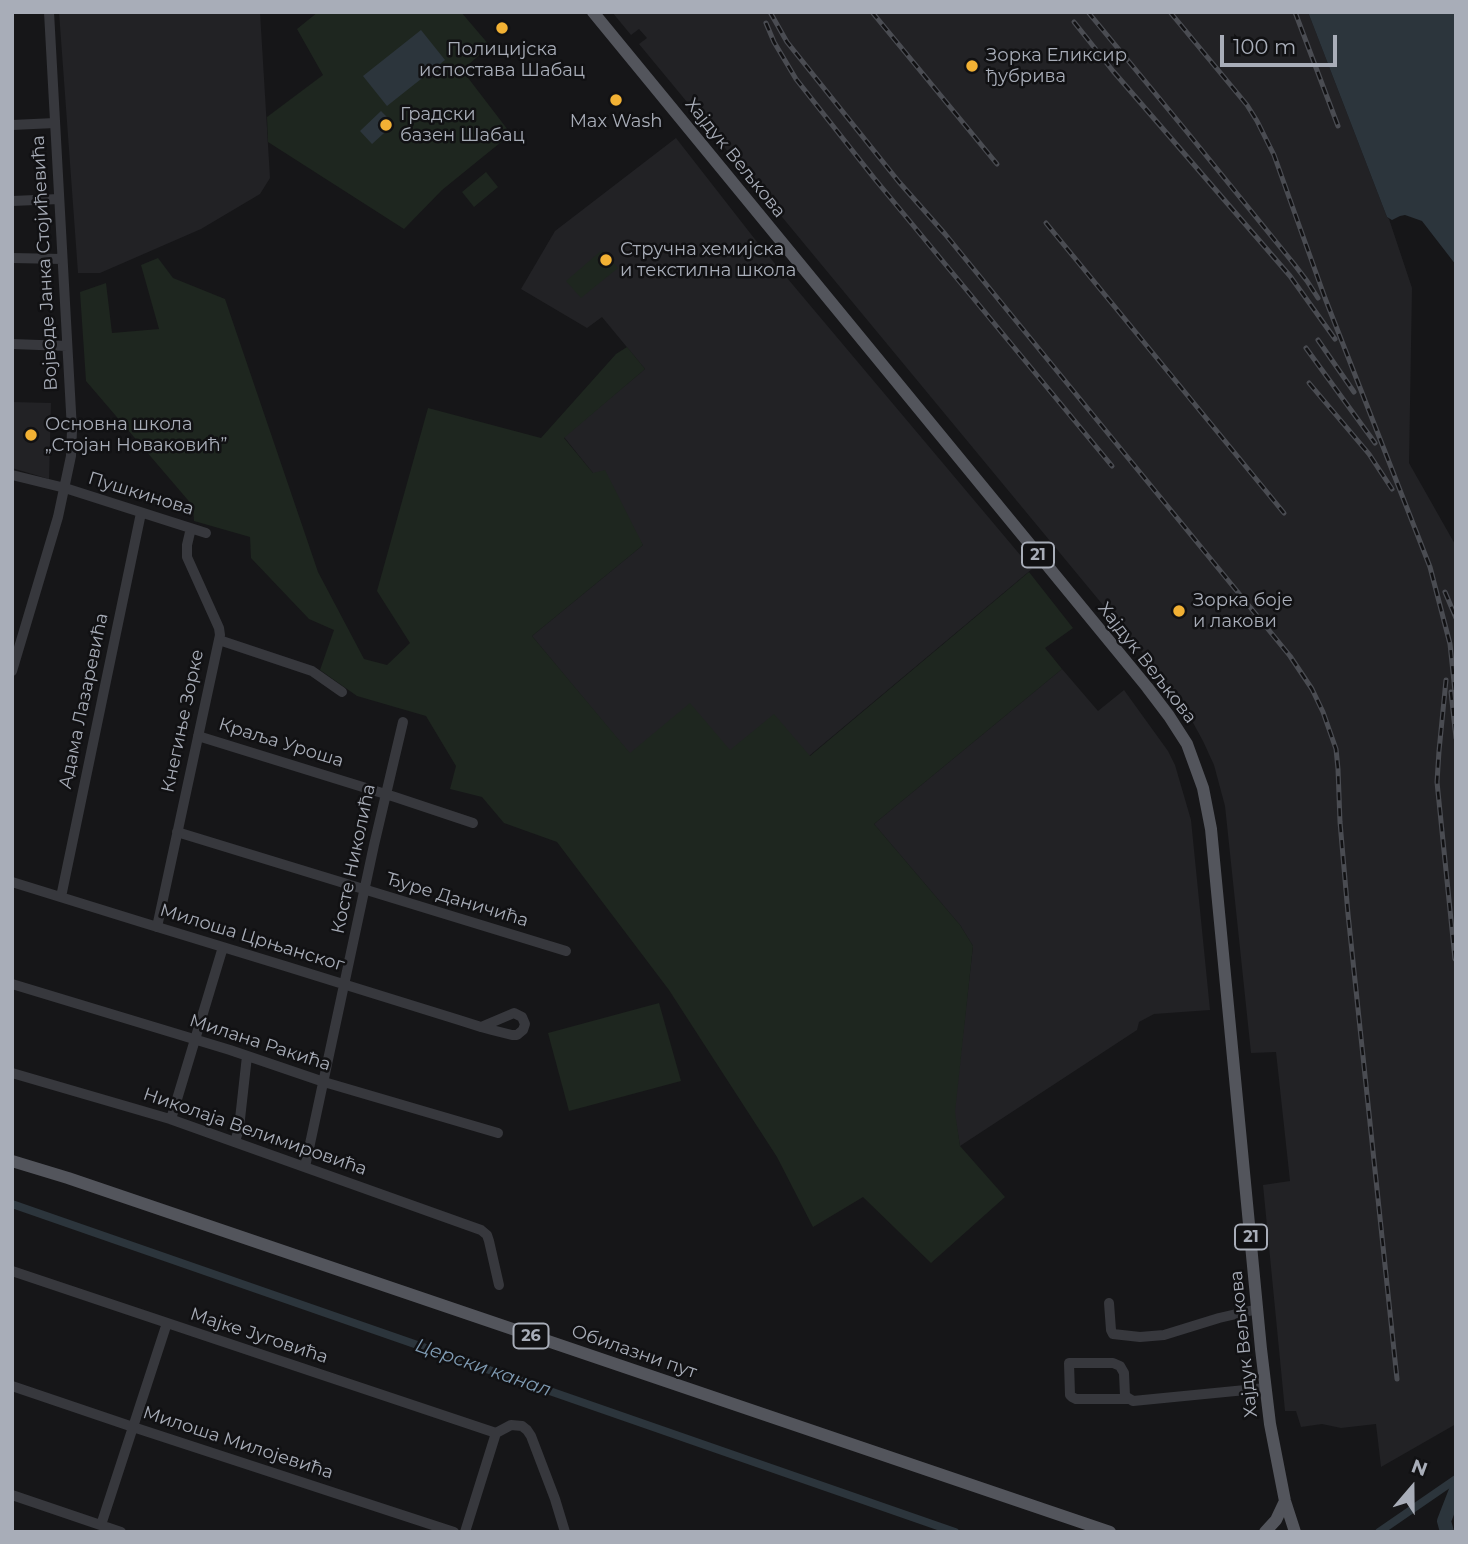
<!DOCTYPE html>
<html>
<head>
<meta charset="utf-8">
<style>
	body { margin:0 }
	#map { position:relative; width:1468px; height:1544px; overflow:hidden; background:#161618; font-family:Montserrat,sans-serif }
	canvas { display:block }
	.frame { position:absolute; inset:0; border:14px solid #a8adb8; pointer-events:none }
	.north { position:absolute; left:1377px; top:1453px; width:70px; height:70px; -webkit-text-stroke:5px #111113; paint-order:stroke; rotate:20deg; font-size:19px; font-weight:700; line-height:28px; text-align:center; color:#a8adb8 }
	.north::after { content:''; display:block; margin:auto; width:24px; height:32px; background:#a8adb8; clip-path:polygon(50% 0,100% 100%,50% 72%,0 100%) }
	.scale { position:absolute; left:1220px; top:35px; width:117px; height:32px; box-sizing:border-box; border:4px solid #a8adb8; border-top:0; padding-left:9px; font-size:21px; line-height:24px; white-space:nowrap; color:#a8adb8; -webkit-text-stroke:5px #111113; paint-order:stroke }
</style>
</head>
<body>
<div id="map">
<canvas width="1468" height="1544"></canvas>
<div class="frame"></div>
<div class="north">N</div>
<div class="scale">100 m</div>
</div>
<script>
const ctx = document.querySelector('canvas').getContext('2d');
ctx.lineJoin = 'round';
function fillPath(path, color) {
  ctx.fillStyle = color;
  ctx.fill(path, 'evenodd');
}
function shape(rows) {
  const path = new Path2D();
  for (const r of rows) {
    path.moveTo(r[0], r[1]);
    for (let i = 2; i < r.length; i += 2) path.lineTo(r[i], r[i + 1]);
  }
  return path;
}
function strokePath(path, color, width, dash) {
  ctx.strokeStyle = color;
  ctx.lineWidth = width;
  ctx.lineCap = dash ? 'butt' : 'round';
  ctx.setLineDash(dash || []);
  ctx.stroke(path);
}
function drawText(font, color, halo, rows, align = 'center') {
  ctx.font = font + ' Montserrat,sans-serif';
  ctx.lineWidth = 5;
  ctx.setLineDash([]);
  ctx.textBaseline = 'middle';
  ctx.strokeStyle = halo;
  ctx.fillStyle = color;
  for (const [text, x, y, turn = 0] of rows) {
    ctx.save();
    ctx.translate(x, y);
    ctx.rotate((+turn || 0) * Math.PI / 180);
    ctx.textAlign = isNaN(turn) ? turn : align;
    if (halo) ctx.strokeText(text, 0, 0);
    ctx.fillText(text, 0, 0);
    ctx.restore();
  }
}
fillPath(shape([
	[59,12,260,12,270,178,260,194,201,229,100,273,78,273],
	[612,12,1308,12,1387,217,1389,219,1412,288,1409,463,1456,546,1456,1424,1381,1467,1376,1424,1341,1428,1322,1424,1301,1427,1296,1411,1285,1411,1263,1185,1290,1181,1276,1052,1251,1053,1225,806,1214,765,1203,741,1179,697,639,44,647,38,639,29,631,35],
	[676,138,761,247,1032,569,809,756,730,750,630,754,532,636,643,545,593,473,564,437,645,369,602,317,587,328,521,289,555,231],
	[12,402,51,403,49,479,12,468],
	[1062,669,1098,711,1124,690,1168,751,1175,765,1191,820,1210,1010,1154,1014,1139,1022,1137,1030,960,1146,954,1112,973,946,960,925,874,824]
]), '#222225');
fillPath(shape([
	[318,12,461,12,490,46,462,70,511,134,442,190,404,229,268,142,267,117,323,75,297,29],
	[486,172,498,187,474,207,462,192],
	[602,250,618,268,581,298,566,281],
	[158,258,173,278,225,299,318,572,364,659,387,665,410,643,377,591,428,408,541,438,616,354,627,347,645,369,564,438,593,473,605,470,643,545,532,636,630,753,690,703,730,750,774,714,810,756,1029,572,1073,628,1045,648,1062,669,874,824,960,925,973,946,955,1112,960,1146,1005,1197,931,1263,863,1197,813,1227,777,1157,669,990,557,842,504,823,482,797,450,789,456,766,426,716,357,696,320,670,334,630,309,619,251,558,250,537,194,521,193,506,86,381,80,292,106,283,112,333,159,329,141,265],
	[659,1003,681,1081,569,1111,548,1033]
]), '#1e261f');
fillPath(shape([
	[1308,12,1456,12,1456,265,1422,221,1405,215,1400,216,1392,220,1387,217],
	[421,30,445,60,387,106,363,76],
	[381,111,394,124,372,144,360,131]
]), '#2c353c');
strokePath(shape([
	[12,1204,955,1532],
	[1379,1532,1456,1479]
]), '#2c353c', 8);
strokePath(shape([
	[1447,1532,1444,1521,1456,1490]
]), '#2c353c', 14);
strokePath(shape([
	[12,125,55,123],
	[12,201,59,199],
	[12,258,62,259],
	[12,344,67,346],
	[12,475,65,488,206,533],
	[219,640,312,671,342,692],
	[12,671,58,517,71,456,72,430,49,12],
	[198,736,395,797,473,823],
	[177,832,566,951],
	[12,882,141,922,285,966,459,1020,481,1027,492,1030,512,1035,517,1035,523,1030,525,1024,522,1017,514,1013,481,1027],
	[61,897,141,513],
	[157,927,220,635,219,628,187,557,187,545,191,528],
	[12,984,230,1050,324,1082,498,1133],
	[12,1073,170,1119,481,1230,487,1235,489,1241,499,1285],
	[171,1119,223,947],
	[235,1142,239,1128,247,1056],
	[305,1167,374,845,403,722],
	[12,1271,496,1433],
	[1109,1303,1111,1330,1113,1334,1140,1337,1164,1335,1219,1318,1258,1309],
	[12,1386,133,1427,454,1532],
	[1127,1399,1076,1399,1072,1397,1070,1395,1069,1363,1113,1363,1120,1366,1124,1373,1125,1396,1133,1401,1266,1388],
	[496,1433,511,1425,522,1426,527,1430,531,1436,555,1499,565,1532],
	[12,1495,121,1532],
	[101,1525,167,1323],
	[465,1532,496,1433]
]), '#37383d', 10);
strokePath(shape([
	[593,12,1147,687,1169,716,1187,744,1203,788,1211,829,1261,1349,1270,1424,1285,1501,1295,1532],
	[12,1161,68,1178,1110,1532],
	[1265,1532,1276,1520,1285,1501]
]), '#53555c', 12);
const rail = shape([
	[770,12,787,42,899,182,945,234,1290,656,1312,689,1323,712,1336,749,1338,769,1340,822,1348,914,1397,1379],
	[872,12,997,164],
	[1088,12,1187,132,1294,264,1307,281,1318,298],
	[1170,12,1247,105,1257,121,1274,155,1325,298,1430,567,1450,644,1456,701],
	[1295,12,1338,126],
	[1074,22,1113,71,1290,276,1335,339],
	[766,23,774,42,796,79,874,178,1112,466],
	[1046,223,1284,513],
	[1318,340,1354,392],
	[1306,348,1375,443],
	[1309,383,1369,454,1392,489],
	[1445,592,1456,618],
	[1446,680,1439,751,1437,782,1455,959],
	[1451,692,1456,738]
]);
strokePath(rail, '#4a4c52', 5);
strokePath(rail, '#111113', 2.5, [8]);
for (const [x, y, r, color] of [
	[502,28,7,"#f2b134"],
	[972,66,7,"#f2b134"],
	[616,100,7,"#f2b134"],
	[386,125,7,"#f2b134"],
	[606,260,7,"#f2b134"],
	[31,435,7,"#f2b134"],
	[1179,611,7,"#f2b134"]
]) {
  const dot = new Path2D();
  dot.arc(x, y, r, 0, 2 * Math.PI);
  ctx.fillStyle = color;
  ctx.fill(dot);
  strokePath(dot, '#111113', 2.5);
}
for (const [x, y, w] of [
	[1038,555,32],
	[1251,1237,32],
	[531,1336,35]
]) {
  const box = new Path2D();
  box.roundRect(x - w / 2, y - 12.5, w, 25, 5);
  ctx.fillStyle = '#111113';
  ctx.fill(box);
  strokePath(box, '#a8adb8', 2);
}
drawText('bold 16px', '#a8adb8', null, [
	["21",1038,555],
	["21",1251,1237],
	["26",531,1336]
]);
drawText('18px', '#a8adb8', '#111113', [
	["Полицијска",502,50,"center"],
	["испостава Шабац",502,71,"center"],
	["Зорка Еликсир",986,56],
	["ђубрива",986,77],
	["Градски",400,115],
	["базен Шабац",400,136],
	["Max Wash",616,122,"center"],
	["Стручна хемијска",620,250],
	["и текстилна школа",620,271],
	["Основна школа",45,425],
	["„Стојан Новаковић”",45,446],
	["Зорка боје",1193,601],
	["и лакови",1193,622]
], 'left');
drawText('18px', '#a8adb8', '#111113', [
	["Хајдук Вељкова",735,158,51],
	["Војводе Јанка Стојићевића",45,263,-93],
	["Пушкинова",141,494,17],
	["Хајдук Вељкова",1147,663,52],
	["Адама Лазаревића",84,701,-78],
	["Кнегиње Зорке",183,721,-78],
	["Краља Уроша",281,743,17],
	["Косте Николића",354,859,-78],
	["Ђуре Даничића",457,900,17],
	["Милоша Црњанског",252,938,17],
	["Милана Ракића",260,1043,18],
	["Николаја Велимировића",255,1132,19],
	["Мајке Југовића",259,1336,18],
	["Хајдук Вељкова",1244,1344,-96],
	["Обилазни пут",634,1352,19],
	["Милоша Милојевића",238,1443,18]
]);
drawText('italic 19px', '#7f9bb3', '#111113', [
	["Церски канал",483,1368,19]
]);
</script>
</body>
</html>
